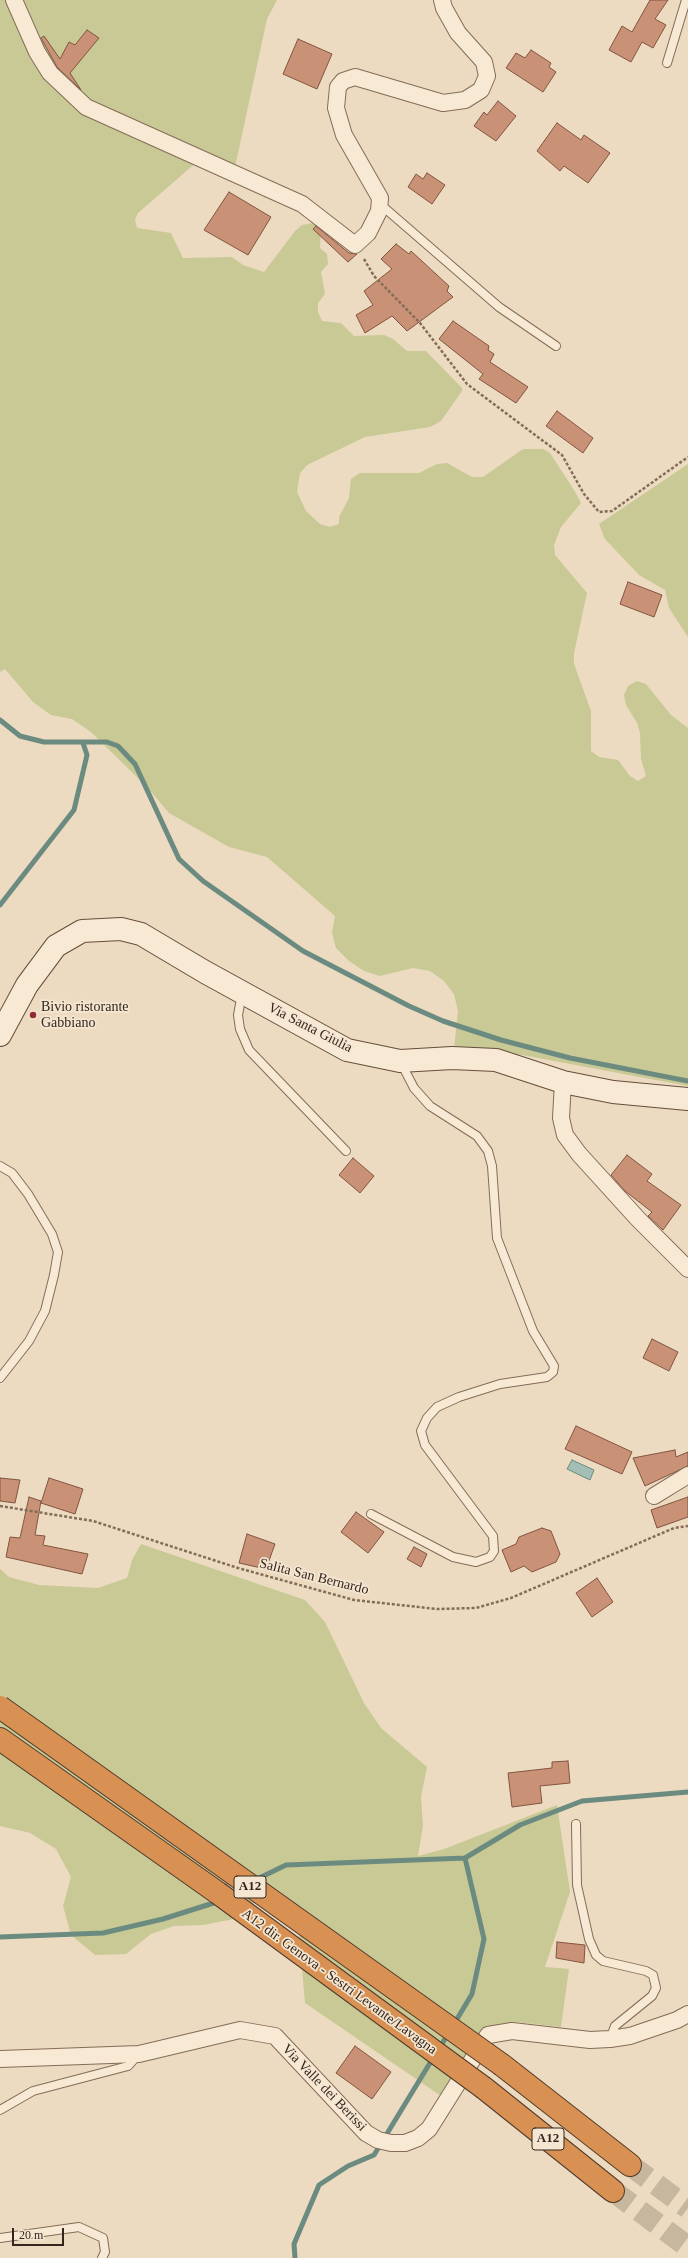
<!DOCTYPE html>
<html>
<head>
<meta charset="utf-8">
<style>
	body { margin:0 }
	#map { position:relative; width:688px; height:2258px; overflow:hidden; background:#ecdbc0; font-family:Georgia,serif }
	canvas { display:block }
	.scale { position:absolute; left:12px; top:2228px; width:52px; height:18px; box-sizing:border-box; border:2px solid #34261d; border-top:0; padding-left:5px; font-size:12px; line-height:14px; white-space:nowrap; color:#34261d; -webkit-text-stroke:3px #f4e6d0; paint-order:stroke }
</style>
</head>
<body>
<div id="map">
<canvas width="688" height="2258"></canvas>
<div class="scale">20 m</div>
</div>
<script>
const ctx = document.querySelector('canvas').getContext('2d');
ctx.lineJoin = 'round';
function fillPath(path, color) {
  ctx.fillStyle = color;
  ctx.fill(path, 'evenodd');
}
function shape(rows) {
  const path = new Path2D();
  for (const r of rows) {
    path.moveTo(r[0], r[1]);
    for (let i = 2; i < r.length; i += 2) path.lineTo(r[i], r[i + 1]);
  }
  return path;
}
function strokePath(path, color, width, dash) {
  ctx.strokeStyle = color;
  ctx.lineWidth = width;
  ctx.lineCap = dash ? 'butt' : 'round';
  ctx.setLineDash(dash || []);
  ctx.stroke(path);
}
function drawText(font, color, halo, rows, align = 'center') {
  ctx.font = font + ' Georgia,serif';
  ctx.lineWidth = 3.5;
  ctx.setLineDash([]);
  ctx.textBaseline = 'middle';
  ctx.strokeStyle = halo;
  ctx.fillStyle = color;
  for (const [text, x, y, turn = 0] of rows) {
    ctx.save();
    ctx.translate(x, y);
    ctx.rotate((+turn || 0) * Math.PI / 180);
    ctx.textAlign = isNaN(turn) ? turn : align;
    if (halo) ctx.strokeText(text, 0, 0);
    ctx.fillText(text, 0, 0);
    ctx.restore();
  }
}
fillPath(shape([
	[0,0,277,0,267,19,235,167,198,161,138,213,135,220,137,228,171,233,183,258,232,257,243,265,264,272,295,231,302,225,313,223,321,228,320,248,327,254,328,264,321,272,325,294,318,303,318,312,322,321,341,323,354,336,384,335,393,339,407,351,426,351,462,388,462,391,441,421,430,427,365,437,307,465,300,473,297,492,306,511,320,524,330,527,339,524,339,517,349,498,351,479,360,473,419,473,437,464,447,463,472,477,483,477,523,449,543,449,550,453,574,490,581,503,561,527,554,545,555,555,587,593,574,653,574,664,591,711,591,751,599,757,618,760,630,776,638,781,646,776,641,759,640,733,637,723,626,705,624,695,628,686,637,681,646,684,671,715,688,728,688,1086,522,1055,454,1049,458,1011,454,994,444,981,430,971,413,968,380,976,364,971,349,961,336,948,332,933,335,916,267,857,229,847,169,813,147,787,91,732,72,719,51,715,33,702,5,669,0,672],
	[688,464,688,637,669,608,665,590,639,575,605,539,599,524],
	[141,1544,305,1600,325,1622,364,1703,381,1728,427,1767,421,1797,423,1826,418,1856,444,1849,557,1805,570,1892,545,1967,569,1969,561,2027,517,2022,490,2027,475,2039,441,2096,305,2003,299,1934,272,1889,234,1919,203,1925,174,1926,151,1934,126,1954,95,1955,71,1935,63,1906,71,1877,56,1849,30,1833,0,1826,0,1569,9,1577,39,1585,98,1588,127,1578,132,1560]
]), '#c8c995');
const water = shape([
	[572,1460,594,1470,590,1480,567,1469,572,1460]
]);
fillPath(water, '#a3beb4');
strokePath(water, '#6b8b80', 1);
strokePath(shape([
	[0,720,20,736,44,742,107,742,118,746,135,764,179,859,203,881,303,951,409,1006,443,1021,501,1040,570,1058,688,1081],
	[0,905,74,810,87,755,83,743],
	[253,1881,286,1865,465,1858,520,1825,582,1801,688,1792],
	[0,1937,103,1933,163,1919,220,1901],
	[454,2024,472,1994,484,1939,465,1858],
	[439,2049,449,2032],
	[295,2258,294,2244,319,2185,348,2166,374,2155,433,2058]
]), '#6b8b80', 5);
const building = shape([
	[650,0,668,0,655,19,666,25,653,48,642,42,631,62,609,50,622,26,632,32,650,0],
	[87,30,99,38,70,73,81,90,57,67,41,38,44,36,60,59,69,42,75,45,87,30],
	[298,39,332,54,317,89,283,74,298,39],
	[531,50,551,63,549,67,556,72,543,92,506,68,516,53,525,58,531,50],
	[498,101,516,116,496,141,474,126,484,112,487,115,498,101],
	[557,123,581,140,584,135,610,153,588,183,564,166,560,171,537,151,557,123],
	[427,173,445,185,432,204,408,187,416,174,423,179,427,173],
	[229,192,271,217,248,255,204,230,229,192],
	[316,226,349,253,357,254,348,262,313,229,316,226],
	[396,244,409,254,411,251,449,286,447,291,453,297,407,331,392,316,365,333,356,315,373,305,364,291,392,269,381,259,396,244],
	[453,321,489,346,488,350,494,354,490,362,528,387,516,403,479,379,483,374,439,339,453,321],
	[557,411,593,438,583,453,546,426,557,411],
	[628,582,662,595,654,617,620,604,628,582],
	[627,1155,652,1174,647,1181,681,1205,663,1230,648,1216,652,1212,625,1191,611,1175,627,1155],
	[353,1158,374,1176,360,1193,339,1175,353,1158],
	[652,1339,678,1352,669,1371,643,1358,652,1339],
	[576,1426,632,1452,622,1474,565,1449,576,1426],
	[675,1450,676,1457,688,1452,688,1466,645,1486,633,1458,675,1450],
	[0,1478,20,1480,15,1503,0,1501,0,1478],
	[49,1478,83,1489,75,1514,41,1503,49,1478],
	[29,1497,41,1501,35,1535,45,1536,43,1545,88,1554,82,1574,6,1557,10,1537,20,1538,29,1497],
	[688,1497,688,1517,657,1528,651,1510,688,1497],
	[356,1512,384,1532,368,1553,341,1532,356,1512],
	[542,1528,551,1531,560,1554,556,1562,532,1572,524,1566,511,1572,502,1550,516,1544,519,1537,542,1528],
	[247,1534,275,1544,266,1569,239,1563,247,1534],
	[414,1547,427,1554,421,1567,407,1559,414,1547],
	[597,1578,613,1602,592,1617,576,1593,597,1578],
	[568,1761,570,1783,540,1786,542,1803,512,1807,508,1773,552,1768,552,1762,568,1761],
	[557,1942,585,1945,584,1963,556,1958,557,1942],
	[355,2046,391,2072,372,2099,336,2073,355,2046]
]);
fillPath(building, '#c99277');
strokePath(building, '#825440', 1);
strokePath(shape([
	[630,2165,688,2208],
	[613,2191,688,2247]
]), '#c7b79f', 22, [22, 11]);
const lane = shape([
	[667,63,686,0],
	[380,204,499,307,556,346],
	[242,993,238,1015,240,1029,249,1050,346,1151],
	[0,1166,12,1173,28,1194,52,1234,58,1252,54,1275,45,1311,29,1341,0,1378],
	[371,1514,453,1557,476,1562,490,1557,494,1551,493,1536,425,1445,421,1431,427,1418,437,1407,459,1397,500,1384,547,1377,553,1372,554,1366,533,1331,497,1238,492,1166,488,1151,477,1136,430,1106,414,1088,401,1063],
	[576,1824,577,1885,589,1939,596,1955,603,1961,646,1971,653,1975,656,1988,652,1996,615,2026,610,2039],
	[0,2110,33,2091,128,2066,138,2055],
	[0,2238,79,2227,103,2238,105,2252,102,2258]
]);
const street = shape([
	[14,0,37,52,50,73,86,107,302,204,355,245,368,233,379,211,380,198,344,135,336,108,338,87,343,81,355,77,443,103,465,100,481,90,487,76,484,62,458,33,444,8,442,0],
	[563,1082,561,1118,565,1135,579,1154,638,1219,688,1269],
	[654,1496,688,1475],
	[0,2059,139,2054,240,2030,275,2036,366,2133,378,2140,391,2143,405,2143,418,2138,429,2129,488,2035,512,2031,590,2040,610,2039,630,2036,677,2020,688,2014]
]);
const secondary = shape([
	[0,1035,27,985,56,946,82,931,121,929,141,934,205,972,347,1050,400,1061,452,1058,496,1060,563,1082,613,1092,688,1099]
]);
const highway = shape([
	[0,1739,218,1893],
	[502,2065,630,2165],
	[484,2088,613,2191]
]);
strokePath(lane, '#846c59', 10);
strokePath(street, '#846c59', 18);
strokePath(secondary, '#664d3c', 24);
strokePath(highway, '#523b2d', 24);
strokePath(shape([
	[364,259,374,276,420,323,467,384,562,455,584,494,599,512,612,511,688,457],
	[0,1506,93,1521,238,1568,354,1600,437,1609,476,1608,511,1598,674,1528,688,1526]
]), '#846c59', 2.5, [3, 2]);
strokePath(lane, '#f7e9d3', 8);
strokePath(street, '#f7e9d3', 16);
strokePath(secondary, '#f7e9d3', 22);
strokePath(highway, '#d99153', 22);
const highwayBridge = shape([
	[0,1707,502,2065],
	[218,1893,484,2088]
]);
strokePath(highwayBridge, '#523b2d', 24, []);
strokePath(highwayBridge, '#d99153', 22);
for (const [x, y, r, color] of [
	[33,1015,4,"#912b36"]
]) {
  const dot = new Path2D();
  dot.arc(x, y, r, 0, 2 * Math.PI);
  ctx.fillStyle = color;
  ctx.fill(dot);
  strokePath(dot, '#f4e6d0', 1.5);
}
for (const [x, y, w] of [
	[250,1887,32],
	[548,2139,32]
]) {
  const box = new Path2D();
  box.roundRect(x - w / 2, y - 11, w, 22, 3);
  ctx.fillStyle = '#f4e6d0';
  ctx.fill(box);
  strokePath(box, '#34261d', 1);
}
drawText('bold 13px', '#34261d', null, [
	["A12",250,1887],
	["A12",548,2139]
]);
drawText('14px', '#34261d', '#f4e6d0', [
	["Bivio ristorante",41,1007],
	["Gabbiano",41,1023]
], 'left');
drawText('14px', '#34261d', '#f4e6d0', [
	["Via Santa Giulia",310,1028,27],
	["Salita San Bernardo",314,1577,14],
	["A12 dir. Genova - Sestri Levante/Lavagna",339,1982,36],
	["Via Valle dei Berissi",324,2088,46]
]);
</script>
</body>
</html>
